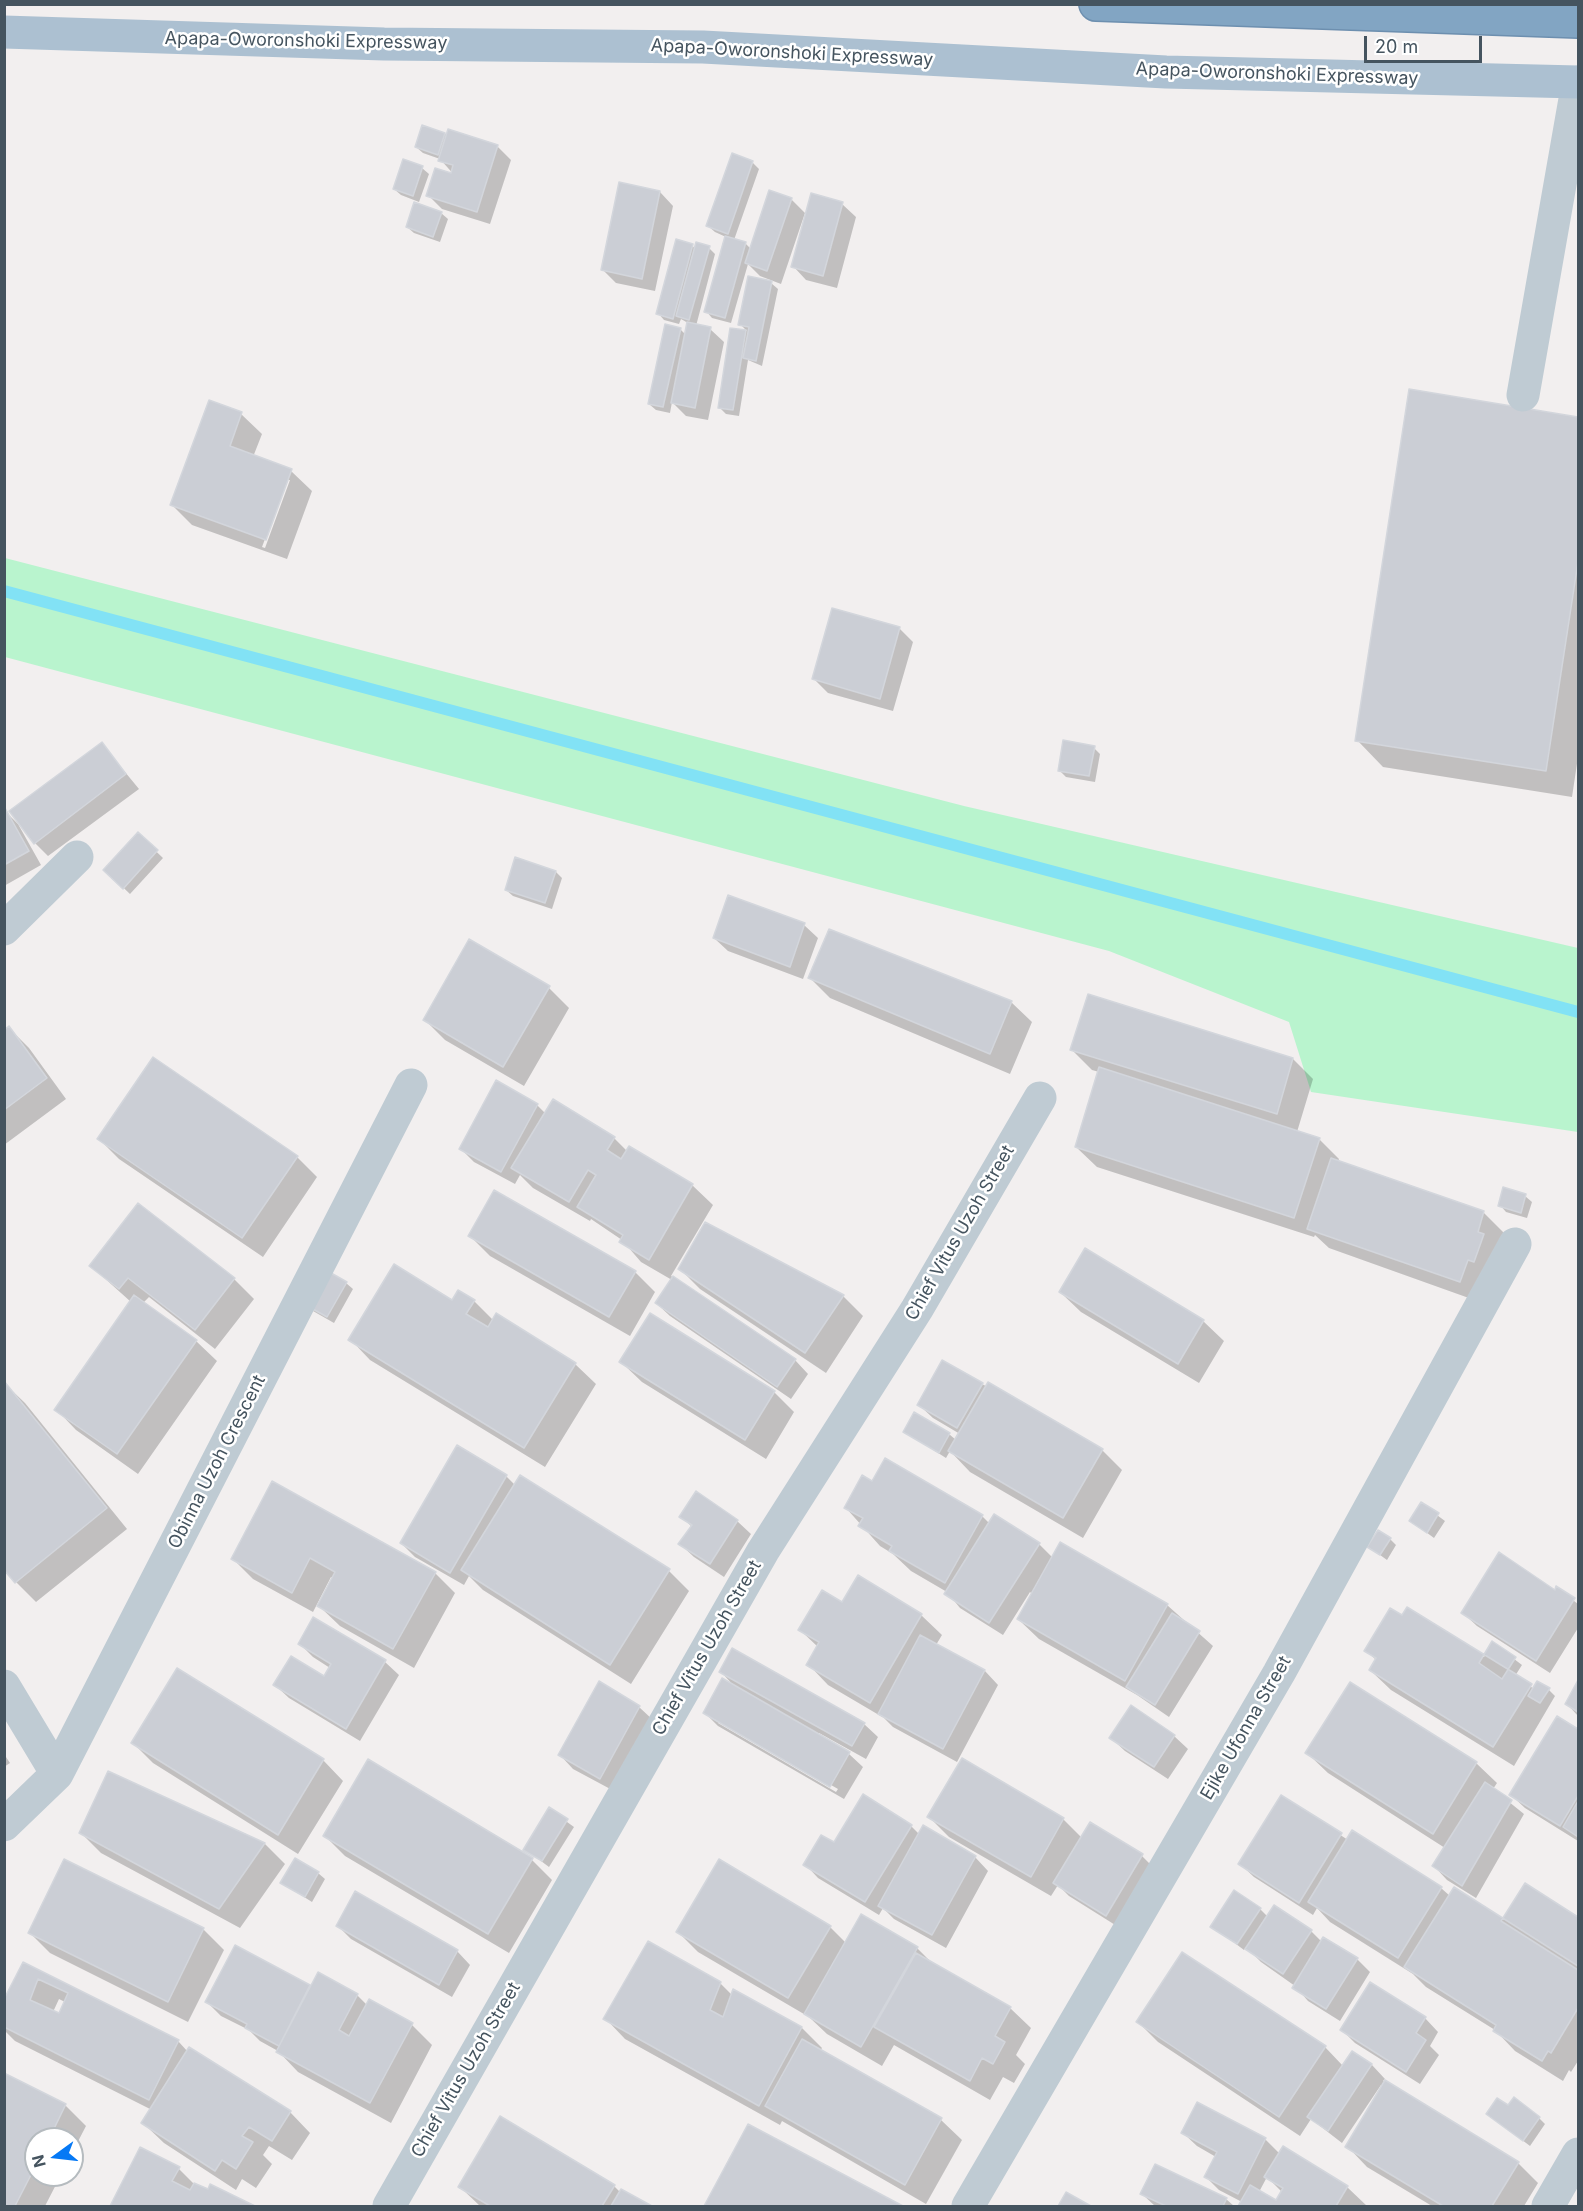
<!DOCTYPE html>
<html>
<head>
<meta charset="utf-8">
<style>
	body { margin:0 }
	#map { position:relative; width:1583px; height:2211px; overflow:hidden; background:#f2efef; font-family:Inter,sans-serif }
	canvas { display:block }
	.frame { position:absolute; inset:0; border:6px solid #45545f; pointer-events:none }
	.north { position:absolute; left:24px; top:2127px; width:60px; height:60px; box-sizing:border-box; background:#fff; border:2px solid #b5bbbf; border-radius:50%; rotate:255deg; font-size:16px; font-weight:700; line-height:24px; text-align:center; color:#45545f }
	.north::after { content:''; display:block; margin:auto; width:21px; height:27px; background:#0679f5; clip-path:polygon(50% 0,100% 100%,50% 72%,0 100%) }
	.scale { position:absolute; left:1364px; top:36px; width:118px; height:27px; box-sizing:border-box; border:3px solid #45545f; border-top:0; padding-left:8px; font-size:18px; line-height:21px; white-space:nowrap; color:#45545f; -webkit-text-stroke:4px #fff; paint-order:stroke }
</style>
</head>
<body>
<div id="map">
<canvas width="1583" height="2211"></canvas>
<div class="frame"></div>
<div class="north">N</div>
<div class="scale">20 m</div>
</div>
<script>
const ctx = document.querySelector('canvas').getContext('2d');
ctx.lineJoin = 'round';
function fillPath(path, color) {
  ctx.fillStyle = color;
  ctx.fill(path, 'evenodd');
}
function shape(rows) {
  const path = new Path2D();
  for (const r of rows) {
    path.moveTo(r[0], r[1]);
    for (let i = 2; i < r.length; i += 2) path.lineTo(r[i], r[i + 1]);
  }
  return path;
}
function strokePath(path, color, width, dash) {
  ctx.strokeStyle = color;
  ctx.lineWidth = width;
  ctx.lineCap = dash ? 'butt' : 'round';
  ctx.setLineDash(dash || []);
  ctx.stroke(path);
}
function drawText(font, color, halo, rows, align = 'center') {
  ctx.font = font + ' Inter,sans-serif';
  ctx.lineWidth = 5;
  ctx.setLineDash([]);
  ctx.textBaseline = 'middle';
  ctx.strokeStyle = halo;
  ctx.fillStyle = color;
  for (const [text, x, y, turn = 0] of rows) {
    ctx.save();
    ctx.translate(x, y);
    ctx.rotate((+turn || 0) * Math.PI / 180);
    ctx.textAlign = isNaN(turn) ? turn : align;
    if (halo) ctx.strokeText(text, 0, 0);
    ctx.fillText(text, 0, 0);
    ctx.restore();
  }
}
fillPath(shape([
	[5,558,964,806,1578,948,1578,1132,1311,1092,1289,1022,1109,951,5,657]
]), '#b9f4ce');
fillPath(shape([
	[445,134,497,146,511,160,490,224,442,209,428,195,456,177,440,159,423,153,416,147],
	[733,155,753,163,759,169,734,240,745,243,751,249,791,199,805,213,781,284,760,276,748,264,731,323,712,318,706,311,726,237,715,232,708,226],
	[404,161,422,168,429,174,419,202,401,195,394,189],
	[660,192,673,206,655,291,616,283,603,270],
	[842,204,856,217,837,288,806,280,793,266],
	[441,213,448,219,440,242,414,233,407,227],
	[692,245,695,249,709,248,715,254,696,326,710,329,724,342,708,420,686,416,672,402,670,413,656,410,649,404,680,329,686,335,688,323,681,319,679,324,664,320,658,313],
	[771,283,778,289,762,366,748,360,739,416,726,414,720,408,731,329,747,331,740,324],
	[1410,391,1578,418,1578,757,1572,797,1383,767,1357,740],
	[209,402,241,414,262,434,253,457,291,471,312,491,287,559,192,525,172,505],
	[287,480,290,480,265,548,262,547],
	[899,628,913,642,893,711,828,693,814,679],
	[102,744,139,789,48,856,35,843],
	[1094,748,1100,754,1095,782,1066,777,1059,770],
	[4,810,18,824,41,865,4,886],
	[138,834,163,858,130,894,105,870],
	[556,872,562,878,552,909,513,896,506,890],
	[804,925,818,938,803,979,728,951,714,938],
	[470,941,549,988,569,1008,524,1086,445,1040,425,1020],
	[810,978,1011,1002,1032,1022,1010,1074,830,998],
	[9,1028,29,1048,66,1099,4,1145,4,1031],
	[1072,1050,1293,1059,1313,1079,1297,1132,1319,1139,1339,1159,1338,1162,1484,1213,1504,1233,1480,1302,1329,1248,1315,1235,1314,1237,1097,1167,1076,1147,1099,1072,1092,1070],
	[537,1105,546,1114,614,1138,627,1151,692,1185,713,1205,671,1276,795,1360,808,1374,791,1399,670,1316,656,1303,672,1280,641,1262,622,1240,591,1219,590,1221,533,1188,520,1175,515,1184,474,1162,460,1148],
	[99,1139,297,1157,317,1177,263,1257,119,1159],
	[1525,1196,1532,1202,1527,1218,1506,1212,1500,1205],
	[470,1236,635,1272,655,1292,630,1336,490,1256],
	[91,1266,234,1279,254,1299,215,1349,149,1297,143,1303,196,1341,217,1361,138,1474,76,1430,56,1409,131,1302],
	[680,1269,843,1296,863,1316,826,1373,700,1289],
	[346,1283,353,1289,334,1323,313,1311],
	[1060,1292,1203,1321,1224,1341,1199,1383,1081,1312],
	[474,1301,493,1320,575,1364,596,1384,545,1467,370,1360,350,1339,453,1302],
	[621,1362,774,1392,794,1412,766,1459,642,1382],
	[4,1383,25,1403,127,1529,36,1602,16,1582],
	[982,1384,1102,1450,1122,1470,1083,1538,970,1472,950,1451,946,1458,905,1432,949,1434,956,1440,960,1434,933,1418,919,1405],
	[506,1476,516,1486,669,1571,689,1591,631,1684,483,1590,469,1576,464,1585,415,1557,401,1543],
	[273,1483,435,1573,455,1593,414,1668,340,1626,319,1606,334,1579,331,1577,313,1612,253,1579,233,1559],
	[873,1483,982,1516,990,1524,1039,1544,1053,1558,1167,1605,1213,1646,1169,1717,1137,1695,1039,1639,1018,1619,1032,1594,1030,1592,1003,1635,960,1608,947,1592,911,1571,893,1554,880,1546,846,1508],
	[696,1493,737,1521,751,1534,724,1577,694,1557,680,1544,692,1527,681,1516],
	[1422,1504,1445,1521,1434,1538,1411,1521],
	[1390,1539,1396,1545,1387,1560,1369,1547],
	[1557,1588,1578,1604,1578,1628,1550,1673,1477,1626,1463,1613,1555,1592],
	[843,1604,921,1615,942,1635,936,1645,985,1671,998,1685,957,1762,893,1727,884,1718,828,1685,808,1664,818,1647,800,1630],
	[314,1619,385,1662,399,1675,360,1741,289,1698,275,1685,324,1678,330,1668,313,1657,300,1644],
	[1493,1643,1522,1665,1515,1676,1534,1689,1549,1690,1555,1696,1514,1766,1391,1690,1370,1670,1376,1660,1366,1650,1484,1657],
	[721,1672,864,1724,878,1737,866,1759,819,1733,818,1735,849,1754,863,1767,844,1799,718,1726,704,1712,735,1687],
	[718,1720,838,1789,836,1792,718,1723],
	[1578,1683,1578,1716,1567,1704],
	[1350,1684,1476,1763,1497,1783,1493,1789,1524,1814,1476,1898,1447,1880,1434,1866,1445,1848,1328,1773,1307,1753],
	[639,1707,653,1720,614,1791,573,1769,560,1755],
	[1558,1718,1578,1731,1578,1841,1525,1808,1511,1795],
	[1174,1736,1188,1749,1168,1779,1125,1751,1111,1738],
	[133,1743,323,1760,343,1781,298,1854,153,1763],
	[4,1754,10,1763,4,1767],
	[109,1773,265,1844,285,1864,240,1928,101,1853,81,1833],
	[1282,1797,1348,1840,1441,1888,1450,1896,1503,1920,1525,1885,1578,1919,1578,2061,1571,2072,1569,2070,1563,2081,1515,2051,1495,2030,1426,1987,1413,1974,1330,1922,1317,1908,1313,1915,1254,1877,1240,1864],
	[549,1809,574,1827,549,1867,525,1849],
	[929,1817,1063,1819,1082,1838,1142,1856,1155,1869,1120,1928,1069,1896,1058,1885,1051,1896,949,1837],
	[911,1826,919,1834,975,1857,988,1871,946,1948,894,1919,883,1908,879,1915,818,1878,805,1864,834,1844],
	[325,1836,532,1860,552,1880,509,1953,345,1856],
	[65,1861,203,1929,224,1950,188,2022,50,1953,30,1933],
	[318,1873,325,1879,312,1902,282,1883],
	[1260,1909,1268,1917,1311,1931,1322,1942,1357,1959,1370,1972,1340,2021,1308,2001,1295,1986,1261,1962,1246,1947,1244,1950,1212,1926],
	[338,1926,457,1951,470,1965,452,1997,351,1939],
	[830,1927,846,1943,917,1948,933,1964,1010,2008,1031,2028,1016,2055,1025,2064,1014,2083,1003,2077,990,2100,894,2045,882,2066,827,2034,809,2017,698,1952,678,1932],
	[23,1964,178,2041,188,2052,290,2112,310,2133,292,2160,269,2146,263,2155,272,2164,256,2188,242,2179,236,2190,164,2143,143,2123,152,2110,15,2041,4,2030,4,2002],
	[59,1999,65,2002,60,2015,53,2012],
	[319,1974,357,1995,367,2005,412,2025,432,2045,391,2123,298,2072,278,2051,260,2041,249,2030,221,2016,207,2002,309,1986,312,1988],
	[720,1983,732,1995,734,1992,802,2028,822,2048,820,2051,941,2120,962,2140,926,2204,782,2121,780,2125,625,2039,605,2018],
	[1425,2018,1438,2032,1430,2046,1439,2055,1420,2084,1355,2043,1342,2030],
	[1138,2022,1325,2047,1343,2066,1352,2053,1372,2065,1385,2079,1383,2081,1518,2163,1538,2183,1524,2206,1432,2206,1367,2167,1347,2146,1383,2086,1381,2085,1342,2143,1311,2119,1300,2136,1158,2042],
	[4,2074,65,2105,86,2126,72,2153,72,2139,36,2139,36,2175,61,2175,45,2206,4,2206],
	[1508,2107,1539,2118,1545,2124,1530,2146,1488,2114],
	[748,2126,900,2206,705,2206],
	[1183,2133,1265,2139,1280,2154,1347,2187,1367,2206,1239,2206,1242,2202,1219,2190,1206,2177,1216,2157,1197,2146],
	[1267,2177,1282,2192,1277,2202,1259,2192],
	[141,2149,179,2169,195,2185,208,2191,211,2186,252,2206,112,2206],
	[1156,2166,1226,2199,1234,2206,1155,2206,1142,2194],
	[614,2186,621,2193,622,2191,649,2206,480,2206,460,2187]
]), '#0003');
strokePath(shape([
	[4,591,1578,1012]
]), '#82e2f5', 12);
const building = shape([
	[422,125,445,133,438,155,415,147,422,125],
	[448,129,498,145,477,212,426,196,435,168,451,173,453,165,438,161,448,129],
	[732,153,753,161,728,234,706,226,732,153],
	[403,159,423,166,413,196,393,189,403,159],
	[619,182,660,191,642,279,601,270,619,182],
	[769,190,792,198,767,271,745,263,769,190],
	[811,193,843,202,823,276,791,267,811,193],
	[414,202,442,212,433,237,406,227,414,202],
	[725,236,746,242,725,318,704,312,725,236],
	[676,239,693,244,673,319,656,314,676,239],
	[696,242,710,246,689,320,676,316,696,242],
	[748,276,772,281,756,361,743,358,749,327,738,325,748,276],
	[687,322,711,327,695,408,671,403,687,322],
	[665,324,681,328,663,407,648,404,665,324],
	[730,328,746,330,733,410,718,408,730,328],
	[1409,389,1578,417,1578,562,1546,771,1355,741,1409,389],
	[209,400,242,412,230,446,292,469,266,540,170,505,209,400],
	[832,608,900,627,880,699,812,679,832,608],
	[1063,740,1095,746,1089,776,1058,771,1063,740],
	[102,742,126,774,34,844,9,811,102,742],
	[5,808,29,851,4,865,4,808,5,808],
	[138,832,158,850,123,889,103,870,138,832],
	[515,857,556,871,545,903,505,890,515,857],
	[728,895,805,923,790,967,713,938,728,895],
	[829,929,1012,1001,990,1054,808,978,829,929],
	[469,939,550,986,503,1067,423,1020,469,939],
	[1088,994,1293,1058,1277,1114,1070,1050,1088,994],
	[9,1026,47,1078,4,1110,4,1030,9,1026],
	[153,1057,298,1156,242,1238,97,1139,153,1057],
	[1099,1067,1320,1138,1294,1218,1075,1147,1099,1067],
	[496,1080,538,1104,501,1172,459,1149,496,1080],
	[553,1099,615,1137,607,1150,621,1159,629,1146,693,1184,649,1260,619,1242,623,1235,577,1207,596,1175,588,1170,569,1202,511,1168,553,1099],
	[1331,1158,1484,1211,1478,1232,1484,1234,1474,1262,1468,1260,1460,1282,1307,1229,1331,1158],
	[1503,1187,1526,1194,1521,1213,1498,1206,1503,1187],
	[494,1190,636,1271,609,1317,468,1236,494,1190],
	[138,1203,235,1278,195,1330,128,1278,119,1289,89,1266,138,1203],
	[705,1222,844,1295,805,1353,678,1269,705,1222],
	[1085,1248,1204,1320,1178,1364,1059,1292,1085,1248],
	[394,1264,452,1300,458,1290,475,1300,466,1314,488,1327,496,1313,576,1363,524,1448,348,1340,394,1264],
	[324,1269,347,1282,327,1317,304,1304,324,1269],
	[673,1276,796,1359,777,1387,655,1303,673,1276],
	[134,1295,197,1340,117,1454,54,1410,134,1295],
	[650,1313,775,1391,745,1440,619,1362,650,1313],
	[942,1360,983,1383,957,1428,917,1405,942,1360],
	[4,1381,107,1508,15,1583,4,1570,4,1381],
	[988,1382,1103,1449,1063,1518,948,1451,988,1382],
	[914,1412,950,1433,939,1453,903,1432,914,1412],
	[457,1445,507,1475,450,1573,400,1543,457,1445],
	[885,1458,983,1515,945,1583,889,1551,892,1546,858,1526,863,1518,844,1508,862,1475,872,1481,885,1458],
	[520,1475,670,1569,610,1665,461,1570,520,1475],
	[272,1481,436,1572,393,1649,317,1606,335,1572,310,1558,292,1593,231,1559,272,1481],
	[696,1491,738,1520,710,1564,678,1544,692,1525,679,1517,696,1491],
	[1421,1502,1439,1513,1427,1533,1409,1521,1421,1502],
	[994,1514,1040,1543,989,1623,944,1594,994,1514],
	[1378,1530,1391,1538,1380,1555,1367,1547,1378,1530],
	[1060,1542,1168,1604,1125,1681,1017,1619,1060,1542],
	[1499,1552,1555,1590,1556,1586,1575,1598,1536,1661,1461,1613,1499,1552],
	[858,1575,922,1614,870,1703,806,1665,819,1642,798,1630,822,1590,842,1602,858,1575],
	[1407,1607,1532,1684,1493,1747,1369,1670,1376,1658,1364,1651,1390,1608,1402,1615,1407,1607],
	[1172,1613,1200,1631,1155,1705,1126,1687,1172,1613],
	[313,1617,386,1660,346,1729,273,1685,291,1656,324,1676,331,1664,298,1644,313,1617],
	[920,1635,985,1670,943,1749,878,1714,920,1635],
	[1492,1641,1516,1657,1502,1679,1479,1663,1492,1641],
	[732,1648,865,1723,852,1746,719,1672,732,1648],
	[177,1668,324,1759,278,1835,131,1743,177,1668],
	[722,1678,850,1752,830,1787,703,1713,722,1678],
	[1578,1680,1578,1712,1565,1704,1578,1680],
	[599,1681,640,1706,600,1779,558,1755,599,1681],
	[1537,1681,1550,1688,1540,1703,1528,1696,1537,1681],
	[1350,1682,1477,1762,1433,1834,1305,1753,1350,1682],
	[1131,1705,1175,1735,1154,1767,1109,1738,1131,1705],
	[1557,1716,1578,1729,1578,1796,1560,1826,1509,1795,1557,1716],
	[962,1758,1064,1818,1031,1877,927,1817,962,1758],
	[368,1759,533,1858,488,1934,323,1836,368,1759],
	[108,1771,265,1843,219,1909,79,1833,108,1771],
	[1485,1782,1512,1800,1462,1886,1432,1866,1485,1782],
	[863,1794,912,1825,865,1902,803,1865,821,1835,834,1842,863,1794],
	[1281,1795,1342,1833,1299,1903,1238,1864,1281,1795],
	[1578,1801,1578,1837,1563,1827,1578,1801],
	[549,1807,568,1819,542,1861,523,1850,549,1807],
	[1090,1822,1143,1854,1106,1916,1053,1883,1090,1822],
	[923,1825,976,1856,932,1935,878,1906,923,1825],
	[1352,1830,1442,1887,1398,1958,1308,1902,1352,1830],
	[295,1858,319,1872,305,1897,280,1883,295,1858],
	[64,1859,204,1928,168,2002,28,1933,64,1859],
	[719,1859,831,1926,788,1998,676,1932,719,1859],
	[1525,1883,1578,1917,1578,1970,1501,1921,1525,1883],
	[1454,1887,1578,1966,1578,2008,1551,2053,1548,2051,1542,2061,1493,2031,1496,2025,1404,1967,1454,1887],
	[1234,1890,1261,1908,1237,1944,1210,1927,1234,1890],
	[355,1891,458,1950,439,1985,336,1926,355,1891],
	[1274,1905,1312,1930,1283,1974,1245,1949,1274,1905],
	[861,1914,918,1947,861,2047,804,2014,861,1914],
	[1323,1937,1358,1958,1326,2009,1292,1988,1323,1937],
	[648,1941,721,1982,710,2010,723,2017,733,1989,802,2027,759,2106,603,2019,648,1941],
	[235,1945,310,1985,279,2046,245,2028,247,2024,205,2002,235,1945],
	[1182,1952,1326,2046,1279,2117,1136,2022,1182,1952],
	[916,1953,1011,2007,995,2036,1005,2042,993,2064,982,2058,970,2081,874,2027,916,1953],
	[23,1962,179,2040,149,2100,4,2027,4,1999,23,1962],
	[38,1979,68,1993,59,2013,30,2000,38,1979],
	[318,1972,358,1994,339,2030,349,2036,369,1999,413,2023,370,2103,276,2052,318,1972],
	[1370,1982,1426,2017,1416,2033,1426,2040,1406,2072,1340,2030,1370,1982],
	[802,2039,942,2118,905,2185,765,2106,802,2039],
	[189,2047,291,2111,272,2141,249,2127,242,2136,253,2142,236,2169,222,2160,215,2171,141,2123,189,2047],
	[1352,2051,1372,2064,1328,2131,1307,2117,1352,2051],
	[4,2073,66,2104,49,2139,36,2139,36,2165,15,2206,4,2206,4,2073],
	[1385,2080,1519,2162,1492,2206,1443,2206,1345,2147,1385,2080],
	[1514,2097,1540,2117,1523,2141,1486,2114,1497,2098,1508,2105,1514,2097],
	[1197,2102,1266,2138,1238,2194,1204,2177,1217,2152,1181,2133,1197,2102],
	[500,2116,615,2185,602,2206,490,2206,458,2187,500,2116],
	[748,2124,903,2206,704,2206,748,2124],
	[1283,2146,1348,2186,1336,2206,1238,2206,1250,2185,1276,2200,1283,2188,1264,2177,1283,2146],
	[140,2147,180,2167,172,2181,190,2190,194,2183,208,2189,210,2184,255,2206,110,2206,140,2147],
	[1155,2164,1227,2198,1223,2206,1166,2206,1140,2194,1155,2164],
	[621,2189,652,2206,611,2206,621,2189],
	[1066,2192,1091,2206,1058,2206,1066,2192]
]);
fillPath(building, '#cbced5');
strokePath(building, '#d3d6dc', 1.5);
const highway = shape([
	[1096,4,1578,21]
]);
strokePath(highway, '#6d8faf', 36);
strokePath(shape([
	[1523,395,1578,82],
	[4,929,77,857],
	[4,1686,57,1774],
	[4,1825,57,1774,411,1085],
	[389,2206,763,1551,917,1309,1040,1098],
	[968,2206,1279,1673,1515,1244],
	[1548,2206,1578,2154]
]), '#bfcbd3', 33);
strokePath(shape([
	[4,32,384,44,703,47,1166,72,1578,82]
]), '#acc0d1', 33);
strokePath(highway, '#82a5c3', 33);
drawText('18px', '#45545f', '#fff', [
	["Apapa-Oworonshoki Expressway",306,41,1],
	["Apapa-Oworonshoki Expressway",792,53,3],
	["Apapa-Oworonshoki Expressway",1277,74,2],
	["Chief Vitus Uzoh Street",960,1233,-60],
	["Obinna Uzoh Crescent",217,1462,-63],
	["Chief Vitus Uzoh Street",707,1648,-60],
	["Ejike Ufonna Street",1246,1728,-60],
	["Chief Vitus Uzoh Street",466,2070,-60]
]);
</script>
</body>
</html>
